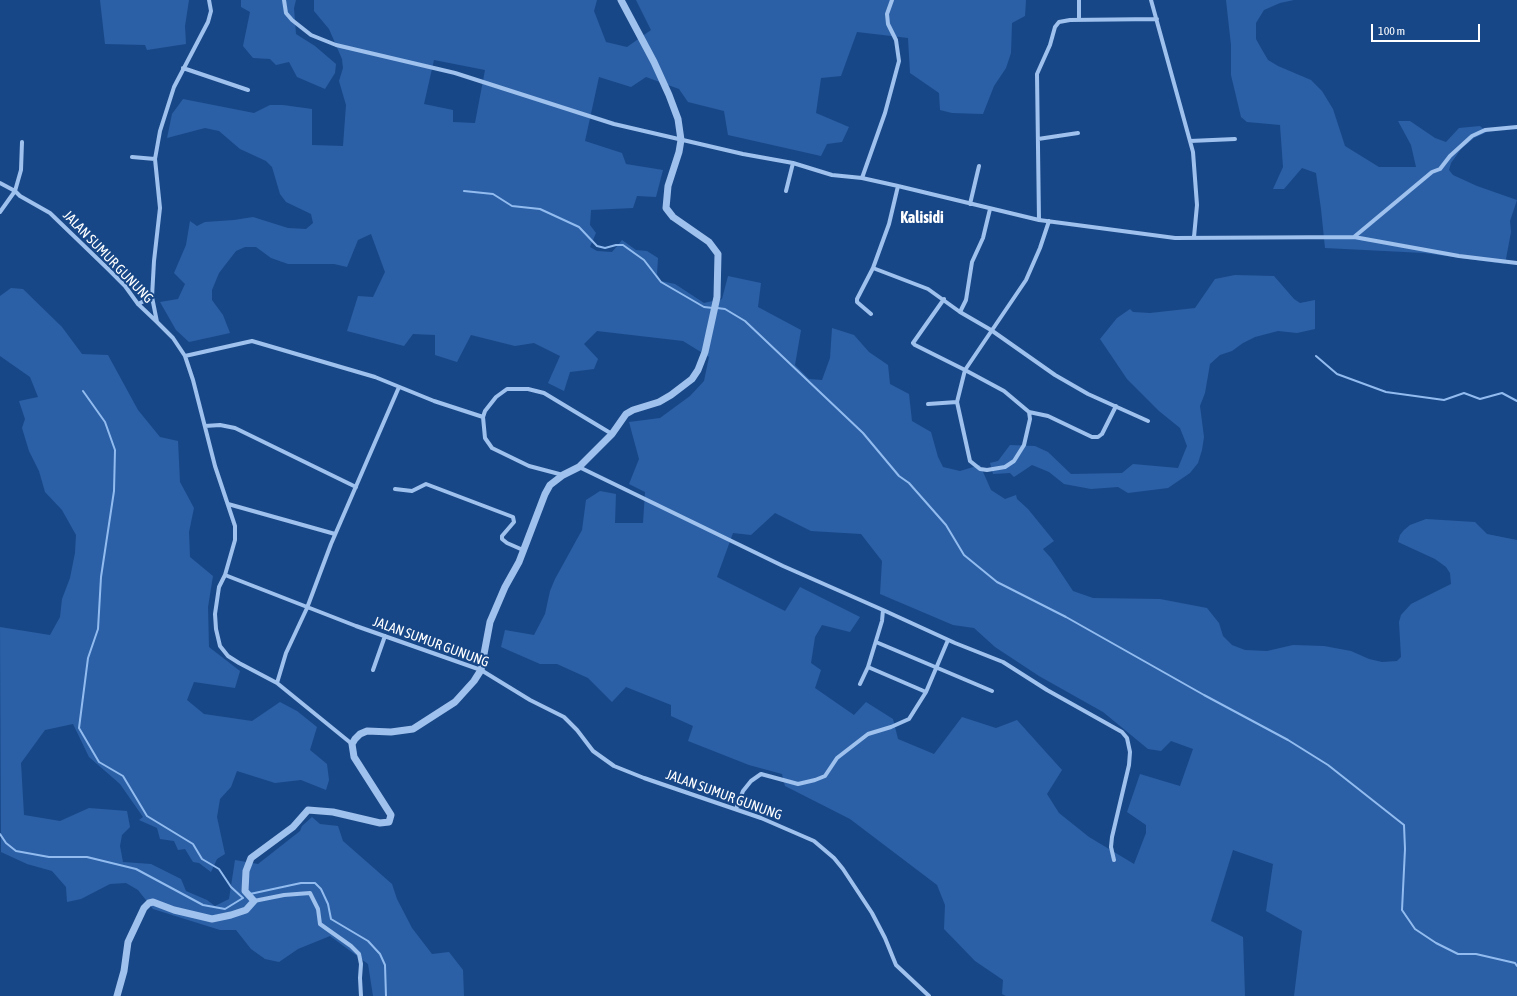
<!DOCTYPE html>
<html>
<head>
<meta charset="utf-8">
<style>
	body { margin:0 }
	#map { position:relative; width:1517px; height:996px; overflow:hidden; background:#184787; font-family:"Asap Condensed",sans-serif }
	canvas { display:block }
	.scale { position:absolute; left:1371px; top:24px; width:109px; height:18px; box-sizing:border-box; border:2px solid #fff; border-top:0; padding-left:5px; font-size:12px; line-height:14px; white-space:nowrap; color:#fff; -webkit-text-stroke:3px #184787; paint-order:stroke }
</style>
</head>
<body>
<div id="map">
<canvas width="1517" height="996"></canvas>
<div class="scale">100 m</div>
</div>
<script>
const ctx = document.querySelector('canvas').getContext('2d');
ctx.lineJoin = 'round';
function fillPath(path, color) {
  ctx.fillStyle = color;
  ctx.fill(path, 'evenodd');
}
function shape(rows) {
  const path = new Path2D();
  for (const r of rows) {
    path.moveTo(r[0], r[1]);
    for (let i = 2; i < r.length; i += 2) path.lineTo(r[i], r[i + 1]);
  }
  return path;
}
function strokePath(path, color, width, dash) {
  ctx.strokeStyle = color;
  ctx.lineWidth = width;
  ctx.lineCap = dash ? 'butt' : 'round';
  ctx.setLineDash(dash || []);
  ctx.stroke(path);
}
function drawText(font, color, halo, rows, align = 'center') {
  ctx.font = font + ' "Asap Condensed",sans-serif';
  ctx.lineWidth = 4;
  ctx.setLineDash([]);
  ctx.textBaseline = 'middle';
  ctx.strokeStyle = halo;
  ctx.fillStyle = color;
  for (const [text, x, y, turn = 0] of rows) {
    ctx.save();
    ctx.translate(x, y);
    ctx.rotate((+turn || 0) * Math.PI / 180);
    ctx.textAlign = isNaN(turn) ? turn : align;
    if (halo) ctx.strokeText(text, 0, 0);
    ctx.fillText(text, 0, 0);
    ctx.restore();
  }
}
fillPath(shape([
	[100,0,189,0,185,26,186,44,147,50,145,45,105,44],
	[241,0,296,0,294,8,296,34,315,46,336,64,335,73,325,89,297,77,289,62,276,65,270,59,253,58,243,46,250,12,241,7],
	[314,0,597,0,594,11,606,42,627,47,651,30,636,0,1026,0,1025,16,1012,23,1011,53,1006,68,994,86,983,114,952,113,940,110,939,93,910,73,908,38,857,32,841,76,821,78,816,113,849,127,842,142,827,144,821,156,728,135,724,111,688,102,679,89,646,77,631,87,599,77,585,141,622,153,626,164,663,170,656,197,637,196,633,208,591,210,590,225,596,233,590,247,597,251,612,252,622,240,636,250,647,251,658,258,657,274,661,281,675,284,704,303,722,299,728,276,761,283,758,307,801,330,795,365,809,379,822,380,830,358,832,328,854,335,869,352,888,365,890,384,909,394,912,421,931,432,938,457,943,467,960,471,980,465,991,490,1005,499,1016,495,1017,499,1028,509,1054,541,1043,549,1051,558,1073,591,1093,598,1160,599,1207,608,1219,623,1223,636,1232,645,1245,650,1267,651,1293,645,1324,646,1351,651,1369,659,1382,662,1397,661,1401,657,1399,622,1401,615,1411,604,1451,584,1450,573,1446,567,1435,559,1398,542,1400,535,1404,530,1410,525,1426,519,1475,522,1487,534,1517,540,1517,996,1294,996,1302,931,1266,911,1273,864,1233,850,1211,921,1243,937,1245,996,1006,996,1002,994,1003,980,975,961,944,929,945,905,937,885,850,819,785,786,782,774,749,765,688,741,693,726,671,716,671,705,626,687,612,702,588,678,557,664,540,664,501,647,505,630,534,635,545,614,550,591,555,579,582,530,586,500,600,491,616,494,615,523,643,523,645,492,629,484,639,459,629,422,660,418,690,396,704,381,709,357,683,341,597,331,584,344,598,359,594,369,570,372,564,391,548,383,560,356,534,343,515,346,471,335,457,362,435,355,435,335,413,334,404,346,347,331,358,296,373,297,385,272,371,234,358,240,347,267,334,264,288,264,271,258,256,247,245,247,236,251,219,273,212,290,212,300,223,315,230,333,189,342,176,330,160,302,178,299,185,284,174,273,186,245,190,221,197,226,205,222,234,220,253,217,288,228,306,229,313,223,311,214,286,202,280,194,272,167,266,161,240,149,219,131,205,128,167,138,172,114,183,99,254,113,270,105,283,105,312,109,312,145,343,146,346,105,339,81,343,68,342,59,329,29,314,11],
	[434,60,485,70,475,123,453,122,453,110,424,104],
	[775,513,811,531,861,534,882,561,880,594,953,625,974,628,995,647,1039,676,1103,712,1148,749,1161,751,1171,741,1193,749,1180,786,1140,774,1127,812,1146,825,1146,833,1134,864,1089,837,1059,813,1047,794,1062,770,1017,720,996,728,962,717,934,754,898,739,893,719,866,702,854,715,815,688,821,670,811,663,815,637,822,625,850,632,860,617,800,587,785,611,717,577,733,533,751,535],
	[1226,0,1294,0,1280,3,1264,10,1256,23,1256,39,1261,48,1268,60,1278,66,1311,80,1322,91,1333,109,1345,146,1379,167,1416,167,1411,145,1398,121,1410,121,1435,138,1446,142,1459,128,1480,126,1487,132,1474,138,1461,149,1451,163,1449,170,1453,175,1477,186,1517,200,1510,221,1511,232,1505,264,1424,253,1325,248,1321,209,1316,173,1302,168,1284,189,1273,189,1283,167,1280,125,1247,122,1241,117,1231,75,1231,45],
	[1235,275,1274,276,1294,299,1300,303,1315,300,1315,329,1297,333,1278,331,1255,337,1243,343,1232,351,1220,355,1210,364,1205,393,1200,406,1204,437,1202,450,1198,463,1190,473,1168,488,1128,493,1118,487,1091,489,1064,484,1049,472,1032,465,1014,477,1010,473,993,474,990,463,998,461,1010,445,1035,446,1048,452,1071,474,1122,473,1133,464,1178,468,1187,446,1180,428,1159,411,1127,379,1100,339,1117,318,1130,309,1133,312,1150,313,1195,308,1215,279],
	[11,288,23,289,62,327,82,354,108,355,138,410,160,437,178,441,180,482,194,508,189,532,190,557,213,576,208,607,209,647,240,671,235,688,194,682,187,700,204,714,252,721,280,702,297,711,317,727,310,750,327,764,329,780,326,790,301,780,275,783,237,771,231,787,220,799,217,817,225,854,217,859,211,872,199,863,193,862,185,849,178,850,174,841,160,839,157,828,139,820,143,817,120,784,89,757,73,724,45,730,21,763,24,815,60,821,89,808,127,811,130,827,122,835,120,846,123,862,151,864,181,879,186,891,207,900,215,906,229,899,235,860,258,864,300,831,302,826,312,817,320,824,338,826,343,841,392,884,397,899,412,928,432,954,449,952,463,970,464,996,373,996,368,964,330,936,298,949,279,962,265,959,251,949,236,930,220,930,153,909,138,890,126,883,110,884,81,899,67,902,66,887,52,871,27,864,1,852,0,627,50,635,60,617,62,599,70,578,75,553,76,535,62,510,45,492,39,471,29,451,22,428,25,419,19,401,38,397,30,377,0,356,0,296]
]), '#2b60a6');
strokePath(shape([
	[464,191,493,194,512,206,540,209,579,227,597,246,605,248,616,245,623,245,644,260,661,282,704,307,713,308],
	[717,308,725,309,745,321,863,433,899,476,909,483,946,525,964,555,997,582,1066,617,1204,695,1288,740,1328,765,1404,825,1405,849,1402,910,1415,929,1436,943,1458,954,1476,954,1515,963,1517,966],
	[1316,356,1337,374,1386,392,1444,400,1464,393,1480,399,1502,393,1517,401],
	[83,391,105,422,115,450,114,491,101,577,98,629,88,658,79,728,99,762,123,776,147,816,193,844,202,859,219,869,231,887,243,898],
	[0,834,6,843,16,851,49,857,87,857,136,869,203,905,225,909,243,898],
	[250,894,301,883,315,883,321,889,328,904,331,919,368,941,380,954,385,965,386,996]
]), '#92bcf0', 2);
strokePath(shape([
	[209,0,211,11,208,22,174,87,160,131,155,159,160,208,154,261,152,297,157,322,173,338,185,356,193,380,215,466,235,526,235,540,225,575,356,626,481,670,530,700,564,717,577,730,593,751,614,766,644,778,761,818,814,841,834,858,843,869,872,913,885,938,896,965,929,996],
	[284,0,286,13,292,20,311,35,336,45,455,73,614,124,743,154,793,163,832,175,862,178,898,186,1039,220,1175,238,1354,237,1459,256,1517,263],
	[1151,0,1193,152,1197,205,1194,237],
	[1079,19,1079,0],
	[183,68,248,90],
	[1038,139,1078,133],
	[1190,141,1235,139],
	[132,157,155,159],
	[862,178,885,113,899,61,896,40,888,24,887,14,892,0],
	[0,183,15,191,20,196,50,213,108,269,125,286,138,304,157,322],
	[786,191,793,163],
	[970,204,979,166],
	[0,212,15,191,21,170,22,142],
	[1039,220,1037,74,1050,45,1055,27,1059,22,1070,20,1157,19],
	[1354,237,1432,172,1440,169,1450,156,1472,136,1485,130,1517,127],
	[873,268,928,289,960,312,991,330,1055,375,1088,394,1148,421],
	[944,299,913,343,915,345,965,370,1004,391,1029,412,1030,419,1024,445,1014,461,1005,467,987,470,980,469,970,461,957,402,965,370,1026,280,1040,248,1049,221],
	[138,304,152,297],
	[960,312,966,300,972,262,983,238,990,209],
	[871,314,857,302,857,299,873,268,889,224,898,186],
	[185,356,252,341,375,377,434,401,483,417,485,411,496,397,507,389,528,389,544,393,612,434],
	[928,404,957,402],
	[1029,412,1048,416,1092,437,1098,437,1102,434,1116,406],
	[483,417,485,438,492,448,529,466,563,475],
	[205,426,220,425,235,428,356,487],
	[579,467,783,566,883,610,882,621,868,667,860,684],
	[395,489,412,491,426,484,513,517,514,522,502,536,502,539,507,543,523,550],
	[228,504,335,534],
	[225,575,219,587,215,614,216,629,220,646,228,656,239,663,277,683],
	[883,610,955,643,1003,662,1047,690,1122,732,1127,738,1130,752,1129,765,1112,837,1111,847,1114,860],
	[876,642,992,691],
	[868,667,926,692],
	[373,670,385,636],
	[352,744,277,683,286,653,307,608,331,544,399,387],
	[736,809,743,791,751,781,761,774,798,784,815,780,825,776,837,758,868,734,891,727,909,719,926,692,948,640],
	[254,901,284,895,310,893,318,909,320,924,351,946,359,954,361,964,360,978,361,996]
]), '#9fc1ed', 4);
strokePath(shape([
	[117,996,124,971,128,942,144,908,149,903,153,902,174,910,212,919,231,915,246,910,254,901,245,891,246,871,251,858,293,827,308,810,333,812,380,823,389,822,391,815,354,757,352,744,355,739,360,734,367,731,391,732,413,729,455,702,474,681,481,670,490,622,505,587,519,562,545,494,550,485,563,475,579,467,612,434,626,414,633,410,659,402,671,395,692,379,698,370,705,352,717,297,718,254,709,242,673,217,666,208,668,186,679,152,681,140,678,119,669,95,654,62,621,0]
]), '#9fc1ed', 7);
drawText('14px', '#fff', '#184787', [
	["JALAN SUMUR GUNUNG",108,257,46],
	["JALAN SUMUR GUNUNG",431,642,20],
	["JALAN SUMUR GUNUNG",724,795,20]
]);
drawText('bold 16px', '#fff', '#184787', [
	["Kalisidi",922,218]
]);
</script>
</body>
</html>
